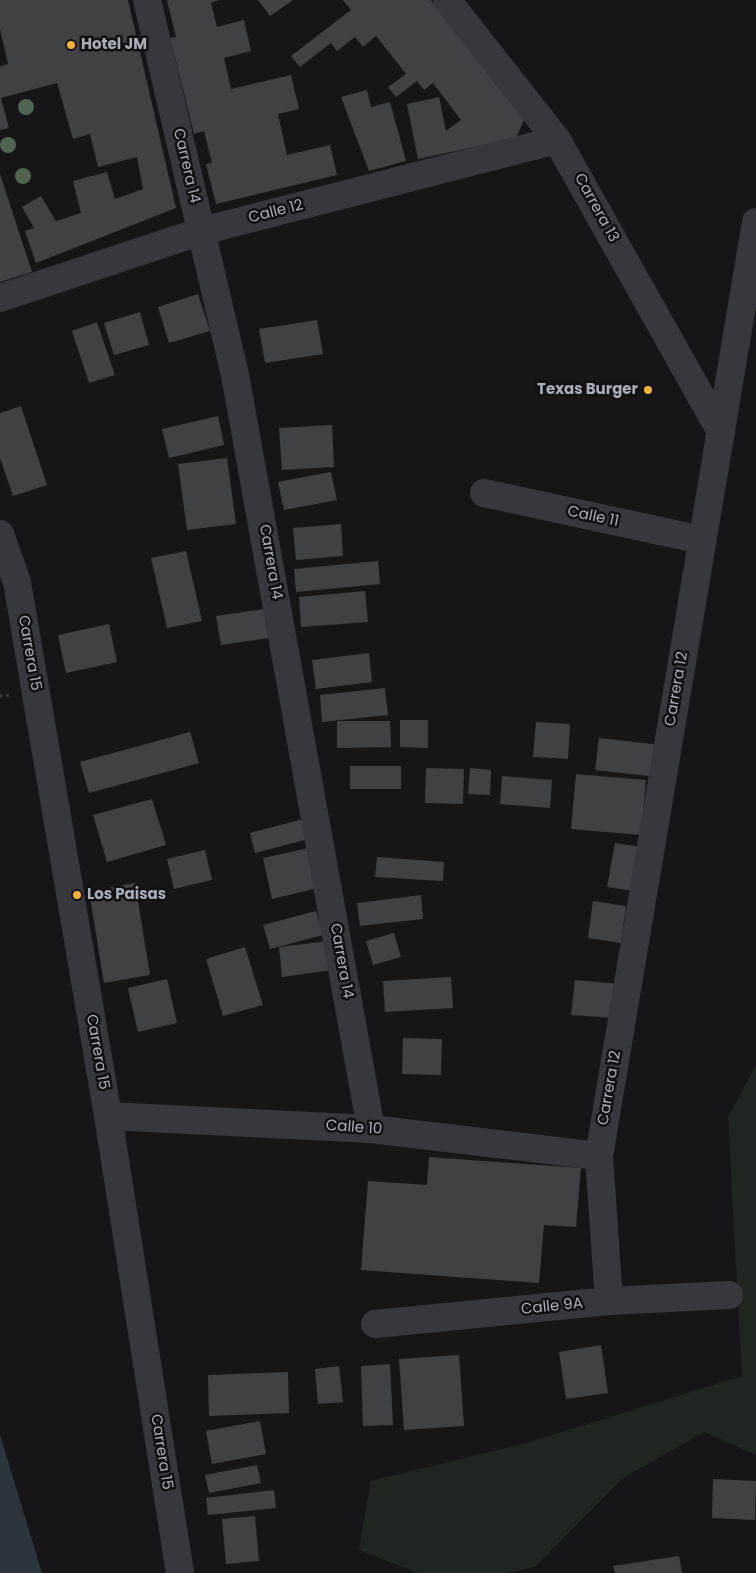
<!DOCTYPE html>
<html>
<head>
<meta charset="utf-8">
<style>
	body { margin:0 }
	canvas { display:block; background:#161618 }
</style>
</head>
<body>
<canvas width="756" height="1573"></canvas>
<script>
const ctx = document.querySelector('canvas').getContext('2d');
ctx.lineJoin = 'round';
function fillPath(path, color) {
  ctx.fillStyle = color;
  ctx.fill(path, 'evenodd');
}
function shape(rows) {
  const path = new Path2D();
  for (const r of rows) {
    path.moveTo(r[0], r[1]);
    for (let i = 2; i < r.length; i += 2) path.lineTo(r[i], r[i + 1]);
  }
  return path;
}
function strokePath(path, color, width, dash) {
  ctx.strokeStyle = color;
  ctx.lineWidth = width;
  ctx.lineCap = dash ? 'butt' : 'round';
  ctx.setLineDash(dash || []);
  ctx.stroke(path);
}
function drawText(font, color, halo, rows, align = 'center') {
  ctx.font = font + ' Poppins,sans-serif';
  ctx.lineWidth = 5;
  ctx.setLineDash([]);
  ctx.textBaseline = 'middle';
  ctx.strokeStyle = halo;
  ctx.fillStyle = color;
  for (const [text, x, y, turn = 0] of rows) {
    ctx.save();
    ctx.translate(x, y);
    ctx.rotate((+turn || 0) * Math.PI / 180);
    ctx.textAlign = isNaN(turn) ? turn : align;
    if (halo) ctx.strokeText(text, 0, 0);
    ctx.fillText(text, 0, 0);
    ctx.restore();
  }
}
fillPath(shape([
	[756,1065,756,1455,704,1432,623,1478,535,1567,507,1573,418,1573,359,1550,371,1481,530,1442,742,1376,728,1117]
]), '#1e261f');
fillPath(shape([
	[0,1435,42,1573,0,1573]
]), '#2c353c');
fillPath(shape([
	[0,0,128,0,176,208,36,263,25,231,34,228,22,207,41,196,56,221,81,213,73,181,107,172,115,199,143,189,137,157,98,167,90,134,73,139,57,83,1,98,9,128,0,130,0,66,8,64,0,29],
	[167,0,219,0,211,3,217,27,244,20,251,51,224,58,231,89,291,75,299,109,278,114,287,155,330,145,337,175,216,204,206,164,212,163,204,131,194,134,178,69,170,38,176,37],
	[258,0,293,0,270,16],
	[343,0,431,0,525,118,516,138,418,159,407,104,439,97,446,131,461,120,433,83,424,90,417,81,396,97,388,87,406,74,376,36,363,47,355,37,337,51,331,43,300,67,291,56,351,10],
	[367,90,371,107,390,102,406,161,369,171,341,97],
	[0,174,32,272,0,282],
	[198,294,210,331,169,343,158,307],
	[140,312,149,345,114,355,104,323],
	[317,320,323,354,265,363,259,329],
	[97,322,115,375,89,383,72,331],
	[21,406,47,485,13,496,0,458,0,413],
	[218,416,224,445,169,458,162,429],
	[332,425,334,467,282,470,279,428],
	[227,458,236,524,187,530,178,464],
	[331,472,337,500,284,510,278,482],
	[341,524,343,556,296,560,293,528],
	[186,551,202,621,167,628,151,558],
	[378,561,380,584,296,592,294,569],
	[365,591,368,622,301,627,299,597],
	[264,609,269,638,221,645,216,616],
	[109,624,117,662,66,673,58,635],
	[369,653,372,682,316,689,312,660],
	[385,688,388,715,322,722,320,695],
	[400,720,428,720,428,748,400,747],
	[337,721,390,721,391,747,337,748],
	[536,722,570,724,568,759,533,757],
	[190,732,199,763,89,793,80,762],
	[599,738,661,745,657,777,595,770],
	[350,766,401,766,401,789,350,789],
	[426,768,464,769,463,804,425,803],
	[470,768,491,770,490,795,468,794],
	[576,774,646,780,641,835,571,829],
	[502,776,552,780,550,808,500,804],
	[152,799,166,845,107,862,93,815],
	[303,819,308,839,255,853,250,833],
	[615,843,647,848,640,892,607,887],
	[313,847,322,887,272,899,263,858],
	[205,850,212,880,174,889,167,859],
	[377,857,444,862,443,881,375,877],
	[135,883,150,975,104,983,89,891],
	[421,895,423,919,360,926,357,903],
	[593,901,626,906,621,943,588,938],
	[316,911,323,935,270,949,263,925],
	[394,933,401,957,373,965,366,941],
	[329,941,332,970,282,977,279,947],
	[245,947,263,1005,223,1016,206,959],
	[451,977,453,1008,385,1012,383,981],
	[167,979,177,1023,138,1032,128,988],
	[575,980,620,984,617,1018,571,1015],
	[403,1038,442,1039,441,1075,402,1074],
	[429,1157,581,1168,576,1227,544,1225,539,1283,361,1270,368,1181,427,1185],
	[601,1345,608,1393,566,1399,559,1352],
	[459,1355,464,1426,404,1430,399,1359],
	[390,1364,393,1425,363,1426,361,1366],
	[339,1366,343,1402,318,1404,315,1369],
	[288,1372,289,1413,209,1416,208,1375],
	[260,1421,266,1454,212,1464,206,1431],
	[257,1465,261,1483,209,1493,205,1475],
	[713,1479,756,1481,755,1520,712,1518],
	[274,1490,276,1508,208,1515,206,1498],
	[255,1516,259,1561,226,1564,222,1519],
	[679,1556,682,1573,615,1573,613,1566]
]), '#404145');
strokePath(shape([
	[0,696,9,695]
]), '#3d3f44', 3, [2.5, 4]);
strokePath(shape([
	[147,0,235,375,371,1129],
	[447,0,557,140,721,432],
	[0,298,202,231,557,140],
	[484,493,702,540],
	[0,534,17,582,108,1116,180,1573],
	[108,1116,371,1129,599,1156],
	[609,1301,599,1156,756,222],
	[375,1324,609,1301,729,1295]
]), '#37383d', 28);
ctx.fillStyle = '#506452';
for (const [x, y] of [
	[26,107],
	[8,145],
	[23,176]
]) {
  ctx.beginPath();
  ctx.arc(x, y, 8, 0, 2 * Math.PI);
  ctx.fill();
}
for (const [x, y, r, color] of [
	[71,45,5,"#f2b134"],
	[648,390,5,"#f2b134"],
	[77,895,5,"#f2b134"]
]) {
  const dot = new Path2D();
  dot.arc(x, y, r, 0, 2 * Math.PI);
  ctx.fillStyle = color;
  ctx.fill(dot);
  strokePath(dot, '#111113', 2);
}
drawText('bold 15px', '#a8adb8', '#111113', [
	["Hotel JM",81,45],
	["Texas Burger",638,390,"right"],
	["Los Paisas",87,895]
], 'left');
drawText('15px', '#a8adb8', '#111113', [
	["Carrera 14",186,166,77],
	["Carrera 13",596,208,61],
	["Calle 12",276,212,-14],
	["Calle 11",593,517,12],
	["Carrera 14",270,562,80],
	["Carrera 15",29,653,80],
	["Carrera 12",677,689,-80],
	["Carrera 14",341,961,80],
	["Carrera 15",97,1052,80],
	["Carrera 12",610,1088,-80],
	["Calle 10",354,1128,4],
	["Calle 9A",552,1307,-6],
	["Carrera 15",161,1452,81]
]);
</script>
</body>
</html>
